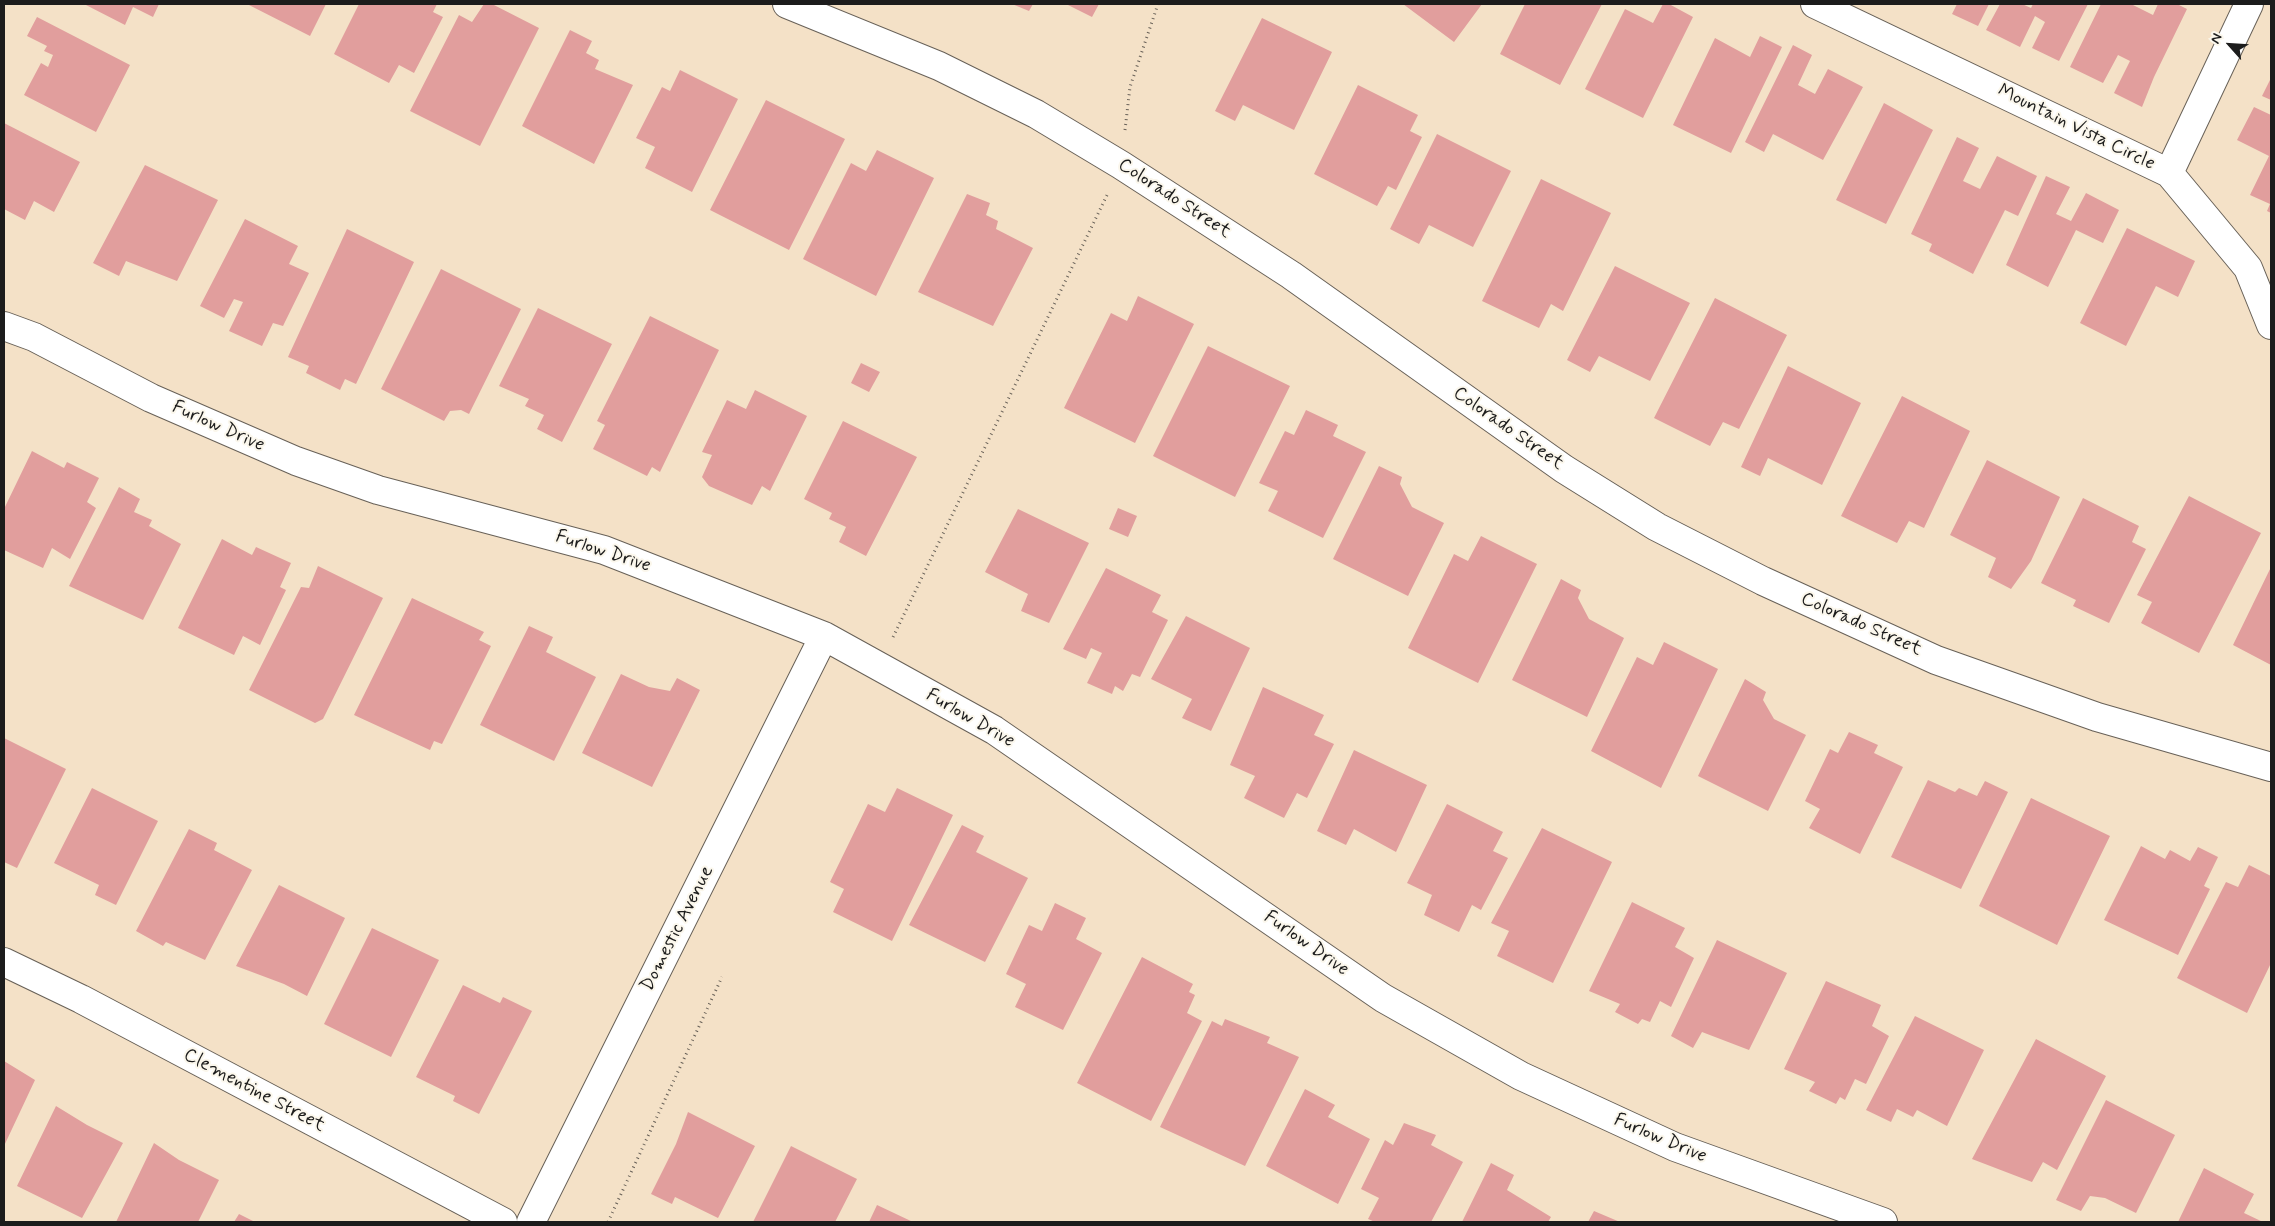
<!DOCTYPE html>
<html>
<head>
<meta charset="utf-8">
<style>
	body { margin:0 }
	#map { position:relative; width:2275px; height:1226px; overflow:hidden; background:#f4e1c7; font-family:Mynerve,sans-serif }
	canvas { display:block }
	.frame { position:absolute; inset:0; border:5px solid #1c1c1c; pointer-events:none }
	.north { position:absolute; left:2205px; top:20px; width:50px; height:50px; -webkit-text-stroke:4px #fbf7ec; paint-order:stroke; rotate:296deg; font-size:14px; font-weight:700; line-height:20px; text-align:center; color:#1c1c1c }
	.north::after { content:''; display:block; margin:auto; width:18px; height:22px; background:#1c1c1c; clip-path:polygon(50% 0,100% 100%,50% 72%,0 100%) }
</style>
</head>
<body>
<div id="map">
<canvas width="2275" height="1226"></canvas>
<div class="frame"></div>
<div class="north">N</div>
</div>
<script>
const ctx = document.querySelector('canvas').getContext('2d');
ctx.lineJoin = 'round';
function fillPath(path, color) {
  ctx.fillStyle = color;
  ctx.fill(path, 'evenodd');
}
function shape(rows) {
  const path = new Path2D();
  for (const r of rows) {
    path.moveTo(r[0], r[1]);
    for (let i = 2; i < r.length; i += 2) path.lineTo(r[i], r[i + 1]);
  }
  return path;
}
function strokePath(path, color, width, dash) {
  ctx.strokeStyle = color;
  ctx.lineWidth = width;
  ctx.lineCap = dash ? 'butt' : 'round';
  ctx.setLineDash(dash || []);
  ctx.stroke(path);
}
function drawText(font, color, halo, rows, align = 'center') {
  ctx.font = font + ' Mynerve,sans-serif';
  ctx.lineWidth = 4;
  ctx.setLineDash([]);
  ctx.textBaseline = 'middle';
  ctx.strokeStyle = halo;
  ctx.fillStyle = color;
  for (const [text, x, y, turn = 0] of rows) {
    ctx.save();
    ctx.translate(x, y);
    ctx.rotate((+turn || 0) * Math.PI / 180);
    ctx.textAlign = isNaN(turn) ? turn : align;
    if (halo) ctx.strokeText(text, 0, 0);
    ctx.fillText(text, 0, 0);
    ctx.restore();
  }
}
fillPath(shape([
	[84,4,159,4,153,17,133,7,125,25],
	[247,4,326,4,310,36],
	[359,4,437,4,433,12,443,17,414,73,399,65,389,83,334,54],
	[484,4,492,4,539,28,480,146,410,111,459,15,472,22],
	[1012,4,1033,4,1029,11],
	[1066,4,1099,4,1092,17],
	[1403,4,1482,4,1454,42],
	[1525,4,1602,4,1560,85,1500,54],
	[1663,4,1669,4,1693,17,1643,118,1585,89,1625,9,1653,23],
	[1957,4,1989,4,1978,26,1952,14],
	[2000,4,2022,4,2031,8,2033,4,2088,4,2059,61,2032,48,2045,22,2035,16,2020,47,1986,30],
	[2101,4,2131,4,2153,15,2158,4,2177,4,2187,9,2154,77,2142,107,2114,93,2130,61,2118,55,2103,83,2070,67],
	[37,17,130,65,96,132,24,95,41,63,48,67,53,55,44,51,47,46,27,36],
	[1262,18,1332,52,1294,130,1243,105,1235,121,1215,111],
	[570,30,592,41,586,53,599,60,595,69,633,85,594,164,522,126],
	[1760,36,1782,47,1731,153,1673,125,1715,38,1750,57],
	[1793,45,1812,55,1798,85,1815,94,1828,69,1863,87,1823,160,1773,134,1764,152,1745,142],
	[680,70,738,99,692,192,645,168,655,147,636,138,662,87,670,91],
	[2271,78,2271,100,2262,96],
	[1358,85,1418,115,1410,131,1422,137,1396,190,1388,186,1377,206,1314,174],
	[766,100,845,139,789,250,710,210],
	[1884,103,1933,130,1886,224,1836,200],
	[2254,107,2271,115,2271,213,2267,211,2270,204,2250,195,2269,156,2237,140],
	[4,123,80,162,54,212,34,201,25,220,4,209],
	[1437,134,1511,171,1473,247,1429,225,1419,244,1390,229],
	[1957,137,1979,148,1963,181,1980,189,1997,156,2037,176,2018,216,2005,210,1973,274,1929,251,1932,244,1911,234],
	[877,150,934,178,876,296,803,259,851,163,866,171],
	[145,165,218,200,177,281,126,261,119,276,93,263],
	[2046,176,2070,187,2056,214,2071,221,2086,193,2119,210,2103,243,2076,230,2048,287,2006,265],
	[1541,179,1611,213,1563,311,1551,304,1539,328,1482,301],
	[967,194,990,203,986,215,998,221,996,229,1033,248,993,326,918,292],
	[245,219,298,246,289,264,309,273,283,326,273,323,262,346,229,331,243,302,234,299,224,318,200,306],
	[2127,228,2195,261,2178,297,2156,286,2126,346,2080,323],
	[347,229,414,262,356,384,345,379,340,390,306,373,309,366,288,357],
	[1615,266,1690,303,1650,381,1599,356,1590,372,1567,360],
	[441,269,521,309,469,414,461,410,450,411,444,421,381,389],
	[1138,296,1194,324,1135,443,1064,408,1111,313,1127,321],
	[1715,298,1787,335,1739,429,1723,422,1710,446,1654,418],
	[538,308,612,344,562,442,537,429,544,415,525,406,529,399,499,386],
	[650,316,719,350,660,472,652,467,647,476,593,449,605,425,597,421],
	[1208,346,1290,386,1235,497,1153,456],
	[861,363,880,372,869,392,851,383],
	[1788,366,1861,403,1822,485,1768,458,1760,476,1741,467],
	[755,390,807,416,770,491,762,486,752,505,709,486,702,477,712,455,702,452,727,400,746,409],
	[1902,396,1970,431,1924,528,1909,521,1897,543,1841,516],
	[1306,410,1338,425,1333,436,1366,452,1323,538,1268,511,1278,491,1259,483,1285,431,1294,435],
	[843,421,917,457,866,556,839,542,846,527,829,519,832,513,804,499],
	[32,451,64,468,67,462,99,478,87,502,96,508,70,559,52,548,43,568,4,550,4,509],
	[1987,460,2060,497,2031,561,2011,589,1988,577,1996,558,1950,535],
	[1379,466,1402,477,1400,484,1412,507,1444,523,1408,596,1333,559],
	[119,487,140,499,134,512,152,520,149,526,181,544,143,620,69,586],
	[2189,496,2261,533,2199,653,2141,623,2152,602,2137,595],
	[2083,498,2139,526,2132,542,2146,549,2109,623,2073,606,2076,600,2041,583],
	[1118,508,1137,516,1128,537,1109,529],
	[1018,509,1089,543,1049,623,1021,611,1028,594,985,572],
	[1481,536,1537,564,1478,683,1408,648,1454,554,1468,561],
	[222,539,252,555,256,547,291,563,280,587,286,590,260,645,243,636,234,655,178,628],
	[318,566,383,598,323,719,315,723,249,690,301,587,309,588],
	[2271,567,2271,665,2233,645],
	[1106,568,1161,595,1152,612,1168,620,1140,677,1132,674,1123,691,1115,686,1112,694,1087,683,1102,653,1091,648,1086,659,1063,649],
	[1561,579,1581,590,1578,598,1589,619,1624,638,1587,717,1512,680],
	[412,598,484,632,479,640,491,646,442,744,434,741,430,750,354,715],
	[1186,616,1250,648,1211,731,1182,718,1192,699,1151,679],
	[529,626,553,637,546,652,596,677,554,761,480,725],
	[1664,642,1718,669,1661,788,1591,751,1637,657,1653,665],
	[621,674,649,687,670,691,677,678,700,690,652,787,582,753],
	[1745,679,1766,692,1763,700,1774,719,1806,735,1768,811,1698,776],
	[1263,687,1324,715,1314,735,1334,744,1307,798,1297,793,1284,818,1244,798,1255,776,1230,765],
	[1849,732,1878,745,1874,753,1903,767,1860,854,1809,828,1820,809,1805,801,1830,749,1838,753],
	[4,738,66,769,17,868,4,862],
	[1354,750,1427,785,1396,852,1354,829,1346,845,1317,831],
	[1928,780,1955,792,1959,788,1977,796,1985,781,2008,792,1961,889,1891,857],
	[92,788,158,821,116,905,95,895,99,885,54,863],
	[897,788,953,815,892,941,833,912,844,889,830,882,868,804,885,812],
	[2031,798,2110,836,2057,945,1979,906],
	[1447,804,1503,832,1493,851,1508,858,1481,910,1472,905,1459,932,1424,915,1432,895,1407,883],
	[962,825,984,836,976,852,1028,878,985,962,909,925],
	[1542,828,1612,862,1553,983,1497,956,1509,931,1491,923],
	[189,829,217,843,214,850,252,870,205,960,166,942,163,946,136,931],
	[2141,846,2165,859,2170,850,2190,861,2198,847,2218,857,2204,886,2210,889,2178,955,2104,920],
	[2249,865,2271,876,2271,963,2247,1013,2177,978,2226,882,2238,887],
	[279,885,345,918,307,996,284,984,236,966],
	[1632,902,1685,928,1675,947,1694,958,1671,1007,1660,1001,1650,1022,1642,1019,1638,1024,1615,1012,1620,1004,1589,991],
	[1055,903,1086,918,1076,939,1102,953,1063,1030,1015,1007,1026,984,1006,974,1029,925,1042,931],
	[372,928,439,960,391,1057,324,1024],
	[1717,940,1787,973,1749,1050,1702,1032,1693,1048,1671,1036],
	[1142,957,1193,984,1189,992,1195,995,1187,1013,1202,1021,1151,1121,1077,1083],
	[1826,981,1881,1005,1872,1026,1889,1036,1866,1084,1855,1079,1845,1100,1840,1097,1836,1104,1809,1091,1815,1082,1784,1069],
	[463,985,500,1003,503,997,532,1011,479,1114,453,1101,455,1096,416,1077],
	[1915,1016,1984,1050,1947,1126,1917,1110,1913,1117,1897,1109,1891,1122,1866,1110],
	[1225,1019,1270,1037,1267,1043,1299,1057,1245,1166,1160,1127,1212,1021,1222,1026],
	[2036,1039,2106,1076,2057,1170,2043,1162,2032,1182,1972,1159],
	[4,1061,35,1080,4,1146],
	[1305,1089,1335,1105,1328,1117,1370,1139,1338,1204,1266,1166],
	[2106,1100,2175,1135,2136,1213,2105,1198,2090,1196,2081,1211,2056,1200],
	[56,1106,87,1125,123,1143,82,1218,17,1186],
	[688,1112,755,1146,718,1218,675,1197,672,1204,651,1194,676,1144],
	[1404,1123,1436,1135,1431,1145,1463,1162,1431,1222,1375,1222,1368,1219,1379,1198,1361,1189,1385,1140,1393,1145],
	[154,1143,179,1160,219,1180,198,1222,116,1222],
	[791,1146,857,1179,835,1222,753,1222],
	[1491,1163,1514,1175,1507,1190,1551,1217,1548,1222,1462,1222],
	[2204,1168,2254,1194,2244,1213,2263,1222,2178,1222],
	[877,1205,913,1222,869,1222],
	[1594,1211,1620,1222,1588,1222],
	[239,1214,255,1222,234,1222]
]), '#e19e9d');
const street = shape([
	[787,4,939,66,1036,114,1121,165,1291,275,1564,469,1657,527,1763,581,1936,660,2097,717,2271,767],
	[1815,4,2169,173,2248,268,2271,325],
	[2169,173,2249,4],
	[4,326,34,337,151,398,296,461,378,490,604,550,824,636,994,730,1383,998,1521,1076,1675,1147,1883,1222],
	[4,962,81,999,503,1222],
	[531,1222,824,636]
]);
strokePath(street, '#686158', 30);
strokePath(shape([
	[1125,130,1130,87,1158,4],
	[893,637,1107,195],
	[608,1222,722,977]
]), '#686158', 3, [1, 4]);
strokePath(street, '#fff', 28);
drawText('19px', '#1c1c1c', '#fbf7ec', [
	["Mountain Vista Circle",2076,128,26],
	["Colorado Street",1174,199,33],
	["Furlow Drive",218,427,24],
	["Colorado Street",1508,429,35],
	["Furlow Drive",603,552,18],
	["Colorado Street",1861,625,24],
	["Furlow Drive",970,719,30],
	["Domestic Avenue",678,929,-63],
	["Furlow Drive",1306,944,35],
	["Clementine Street",254,1091,28],
	["Furlow Drive",1660,1139,23]
]);
</script>
</body>
</html>
